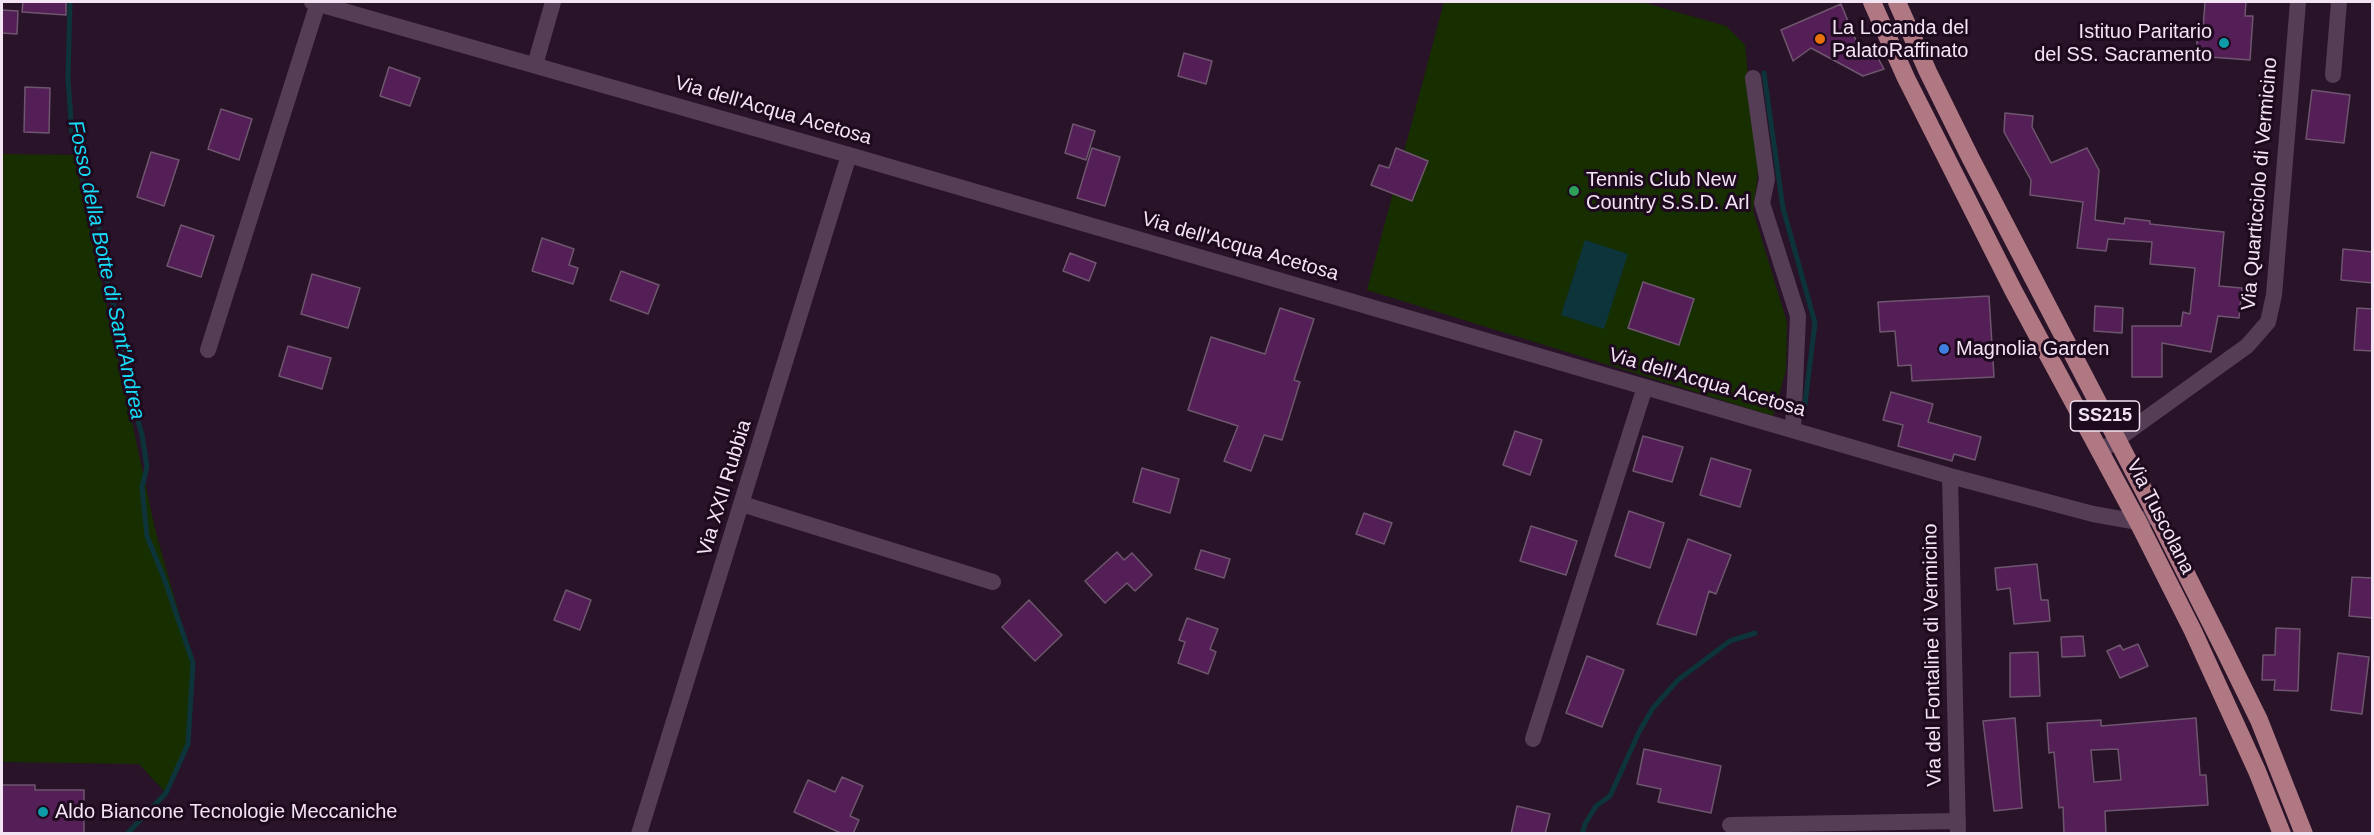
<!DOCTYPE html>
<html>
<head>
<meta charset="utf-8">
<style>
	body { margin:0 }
	#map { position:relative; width:2374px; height:835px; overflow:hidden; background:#281328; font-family:Arial,sans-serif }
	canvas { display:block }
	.frame { position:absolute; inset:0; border:3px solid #f2e4f2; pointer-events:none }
</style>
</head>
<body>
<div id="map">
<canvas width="2374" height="835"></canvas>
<div class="frame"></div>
</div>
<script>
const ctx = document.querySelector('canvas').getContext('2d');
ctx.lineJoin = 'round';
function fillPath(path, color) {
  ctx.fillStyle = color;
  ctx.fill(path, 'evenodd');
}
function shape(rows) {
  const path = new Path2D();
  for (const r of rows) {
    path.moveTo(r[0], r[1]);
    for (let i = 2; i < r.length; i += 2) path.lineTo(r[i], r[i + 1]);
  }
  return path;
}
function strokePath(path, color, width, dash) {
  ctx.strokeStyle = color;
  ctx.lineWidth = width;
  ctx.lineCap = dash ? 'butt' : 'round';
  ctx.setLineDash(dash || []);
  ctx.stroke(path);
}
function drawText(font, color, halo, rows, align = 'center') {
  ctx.font = font + ' Arial,sans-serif';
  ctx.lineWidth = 6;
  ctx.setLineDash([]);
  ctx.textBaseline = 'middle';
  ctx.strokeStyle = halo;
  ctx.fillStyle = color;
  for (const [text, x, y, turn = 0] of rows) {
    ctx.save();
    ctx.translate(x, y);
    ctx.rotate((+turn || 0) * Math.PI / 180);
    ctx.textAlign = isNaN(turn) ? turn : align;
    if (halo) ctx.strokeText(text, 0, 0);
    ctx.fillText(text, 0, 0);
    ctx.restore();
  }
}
fillPath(shape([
	[1444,2,1642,2,1726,26,1745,45,1758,173,1753,211,1787,322,1786,370,1773,416,1367,290],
	[2,154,74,155,156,533,193,663,188,744,166,793,139,764,2,762]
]), '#172f00');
fillPath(shape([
	[1585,240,1628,254,1604,329,1561,315]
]), '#0d343b');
strokePath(shape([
	[70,2,68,79,72,134,89,207,99,227,108,286,123,338,126,376,142,435,147,467,142,487,147,536,164,578,193,663,188,744,166,793,127,834],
	[1764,73,1783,208,1815,323,1804,412],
	[1582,834,1585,824,1596,806,1610,796,1639,732,1653,708,1678,680,1730,641,1755,633]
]), '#0d343b', 5);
const building = shape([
	[23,2,66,2,66,15,22,12,23,2],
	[2205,2,2246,2,2245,16,2253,16,2250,60,2196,56,2198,29,2203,29,2205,2],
	[1841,4,1859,48,1873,49,1884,69,1863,76,1811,48,1793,61,1781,30,1841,4],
	[2,10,18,11,17,34,2,33,2,10],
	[1184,53,1212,61,1206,84,1178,76,1184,53],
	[389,67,420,78,410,106,380,96,389,67],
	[25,87,50,88,49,133,24,132,25,87],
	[2312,90,2350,95,2344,143,2306,139,2312,90],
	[221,109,252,119,239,160,208,149,221,109],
	[2005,113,2033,116,2032,127,2051,163,2087,148,2099,170,2095,220,2124,224,2125,218,2150,221,2150,224,2224,232,2219,286,2242,288,2239,318,2218,316,2211,352,2162,343,2162,377,2132,377,2132,326,2181,326,2183,312,2190,314,2195,268,2150,264,2152,242,2108,239,2106,251,2077,248,2083,202,2030,195,2031,180,2004,132,2005,113],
	[1073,124,1095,131,1086,160,1065,153,1073,124],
	[1092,148,1120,157,1105,206,1077,198,1092,148],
	[1396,148,1428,161,1412,201,1371,185,1379,165,1389,168,1396,148],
	[151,152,179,160,164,206,137,197,151,152],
	[181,225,214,236,201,277,167,266,181,225],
	[542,238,574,249,569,265,578,268,573,284,532,271,542,238],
	[2343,249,2373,252,2373,283,2341,280,2343,249],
	[1070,253,1096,263,1089,281,1063,271,1070,253],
	[621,271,659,285,648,314,610,300,621,271],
	[312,274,360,288,348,328,301,314,312,274],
	[1643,282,1694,299,1679,345,1628,328,1643,282],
	[1989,296,1994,377,1912,381,1911,365,1898,366,1895,331,1880,332,1878,302,1989,296],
	[2095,306,2123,308,2122,333,2094,331,2095,306],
	[1280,308,1314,319,1294,380,1300,382,1282,440,1264,435,1251,471,1224,461,1238,426,1188,410,1211,337,1265,354,1280,308],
	[2357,308,2373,309,2373,351,2354,350,2357,308],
	[288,346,331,358,322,389,279,376,288,346],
	[1891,392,1933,404,1928,422,1981,437,1975,460,1954,454,1952,461,1898,446,1903,425,1883,420,1891,392],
	[1515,431,1542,440,1530,475,1503,465,1515,431],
	[1643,436,1683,447,1672,482,1633,471,1643,436],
	[1711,458,1751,470,1740,507,1700,495,1711,458],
	[1142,468,1179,479,1170,513,1133,502,1142,468],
	[1629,511,1664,523,1650,568,1615,556,1629,511],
	[1364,513,1392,523,1384,544,1356,534,1364,513],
	[1531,526,1577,541,1566,575,1520,561,1531,526],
	[1688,539,1731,555,1716,594,1709,591,1696,635,1657,624,1688,539],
	[1201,550,1230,559,1224,578,1195,569,1201,550],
	[1117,552,1124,560,1132,553,1152,575,1135,591,1127,583,1105,603,1085,581,1117,552],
	[2037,564,2041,600,2048,600,2050,621,2014,624,2010,588,1997,590,1995,568,2037,564],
	[2352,577,2373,578,2373,618,2349,616,2352,577],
	[566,590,591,600,580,630,554,620,566,590],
	[1029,600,1062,635,1035,661,1002,627,1029,600],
	[1187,618,1218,629,1210,649,1216,652,1208,674,1178,663,1185,642,1179,640,1187,618],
	[2276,628,2300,629,2298,691,2274,690,2275,680,2262,680,2263,655,2275,655,2276,628],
	[2083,636,2085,656,2062,657,2061,637,2083,636],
	[2138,644,2148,666,2120,678,2107,651,2120,645,2123,650,2138,644],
	[2038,652,2040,696,2010,697,2010,653,2038,652],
	[2338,653,2369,657,2362,714,2331,710,2338,653],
	[1587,656,1624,670,1602,727,1566,713,1587,656],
	[2015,718,2022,808,1994,811,1983,721,2015,718],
	[2196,718,2200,775,2206,775,2208,805,2105,811,2106,834,2064,834,2063,807,2059,808,2054,752,2049,753,2047,723,2101,720,2101,726,2196,718],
	[2118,749,2121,780,2094,782,2091,750,2118,749],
	[1644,749,1721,766,1711,813,1658,802,1661,789,1637,784,1644,749],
	[842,777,863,786,850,816,859,820,853,834,843,834,794,812,808,780,835,792,842,777],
	[2,785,35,785,35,790,84,790,84,834,2,834,2,785],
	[1517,806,1550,814,1545,834,1511,834,1517,806]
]);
fillPath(building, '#541f56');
strokePath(building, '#6e566e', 1.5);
strokePath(shape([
	[312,2,849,155,1950,476,2093,514,2138,522,2156,514],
	[535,65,553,2],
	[2333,75,2339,2],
	[1753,78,1767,179,1762,203,1798,316,1793,430],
	[208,350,318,3],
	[2101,451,2247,346,2268,322,2274,295,2298,2],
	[1950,476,1958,834],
	[742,504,993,582],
	[1533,739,1645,387],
	[1730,825,1958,821],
	[639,834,849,155]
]), '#553e55', 16);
strokePath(shape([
	[1872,2,1906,78,2013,290,2138,522,2193,631,2257,771,2282,834],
	[1897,2,1928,72,1970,157,2156,514,2225,651,2259,720,2304,834]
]), '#b07883', 18);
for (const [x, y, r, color] of [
	[1820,39,6,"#e8710a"],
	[2224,43,6,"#0f9aa8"],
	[1574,191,6,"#2e9e5b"],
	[1944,349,6,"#3f7fe0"],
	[43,812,6,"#0f9aa8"]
]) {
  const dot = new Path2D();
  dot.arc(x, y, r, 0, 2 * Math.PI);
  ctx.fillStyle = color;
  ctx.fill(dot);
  strokePath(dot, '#1e0a1e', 2);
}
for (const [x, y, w] of [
	[2105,416,69]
]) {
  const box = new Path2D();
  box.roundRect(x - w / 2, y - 15, w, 30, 4.5);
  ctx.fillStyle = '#1e0a1e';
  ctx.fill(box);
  strokePath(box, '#f2e4f2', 1.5);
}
drawText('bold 18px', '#f2e4f2', null, [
	["SS215",2105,416]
]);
drawText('20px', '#f2e4f2', '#1e0a1e', [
	["La Locanda del",1832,28],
	["PalatoRaffinato",1832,51],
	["Istituo Paritario",2212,32,"right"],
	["del SS. Sacramento",2212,55,"right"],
	["Tennis Club New",1586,180],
	["Country S.S.D. Arl",1586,203],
	["Magnolia Garden",1956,349],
	["Aldo Biancone Tecnologie Meccaniche",55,812]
], 'left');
drawText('20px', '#f2e4f2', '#1e0a1e', [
	["Via dell'Acqua Acetosa",773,111,16],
	["Via Quarticciolo di Vermicino",2260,184,-85],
	["Via dell'Acqua Acetosa",1240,247,16],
	["Via dell'Acqua Acetosa",1707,383,16],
	["Via XXII Rubbia",725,488,-73],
	["Via Tuscolana",2160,517,63],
	["Via del Fontaline di Vermicino",1933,655,-91]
]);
drawText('italic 21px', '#16dcf8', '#1e0a1e', [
	["Fosso della Botte di Sant'Andrea",106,270,78]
]);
</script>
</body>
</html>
